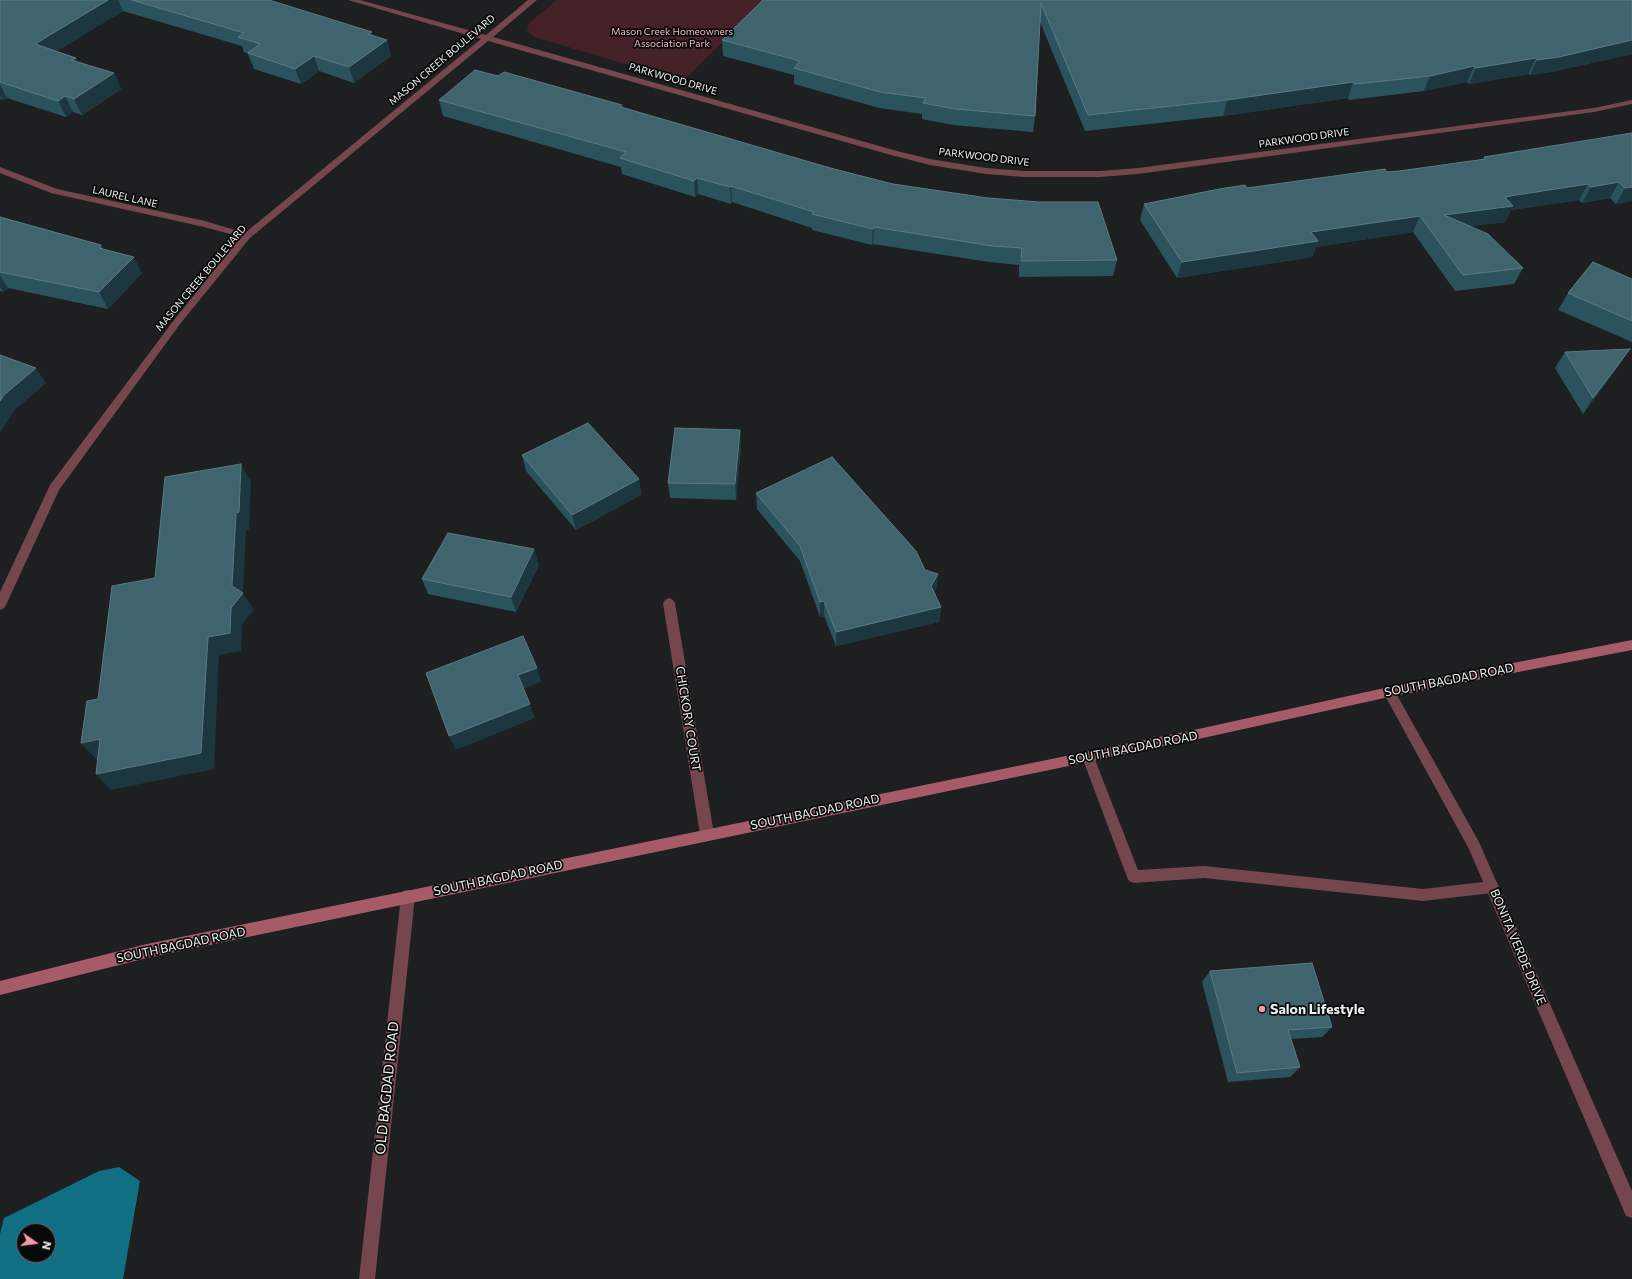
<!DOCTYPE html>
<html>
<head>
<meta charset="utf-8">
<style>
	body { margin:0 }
	#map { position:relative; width:1632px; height:1279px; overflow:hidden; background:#1d1f20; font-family:Commissioner,sans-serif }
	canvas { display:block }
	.north { position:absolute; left:16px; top:1223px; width:40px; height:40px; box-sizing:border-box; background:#080909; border:1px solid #656666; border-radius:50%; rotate:104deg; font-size:11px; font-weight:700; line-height:16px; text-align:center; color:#f0f2f2 }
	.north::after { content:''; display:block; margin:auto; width:14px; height:18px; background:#f39aa8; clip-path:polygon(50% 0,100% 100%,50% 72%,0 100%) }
</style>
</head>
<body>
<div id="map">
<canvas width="1632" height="1279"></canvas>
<div class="north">N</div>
</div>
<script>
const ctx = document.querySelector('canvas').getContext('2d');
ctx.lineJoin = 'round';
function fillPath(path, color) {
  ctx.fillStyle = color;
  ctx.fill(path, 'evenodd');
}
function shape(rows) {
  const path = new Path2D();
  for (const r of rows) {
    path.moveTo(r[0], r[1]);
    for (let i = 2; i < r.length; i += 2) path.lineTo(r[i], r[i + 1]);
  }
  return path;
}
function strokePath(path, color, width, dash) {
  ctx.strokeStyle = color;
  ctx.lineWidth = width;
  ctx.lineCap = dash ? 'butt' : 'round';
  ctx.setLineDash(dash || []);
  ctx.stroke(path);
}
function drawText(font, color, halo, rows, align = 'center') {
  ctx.font = font + ' Commissioner,sans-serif';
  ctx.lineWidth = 3.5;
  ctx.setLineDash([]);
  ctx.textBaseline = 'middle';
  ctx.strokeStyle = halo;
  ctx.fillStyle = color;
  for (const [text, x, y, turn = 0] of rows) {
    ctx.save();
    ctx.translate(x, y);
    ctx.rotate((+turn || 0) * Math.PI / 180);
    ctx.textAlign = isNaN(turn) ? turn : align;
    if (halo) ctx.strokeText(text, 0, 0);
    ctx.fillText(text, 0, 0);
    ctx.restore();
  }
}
fillPath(shape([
	[557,0,766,0,683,81,534,37,527,31,529,23]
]), '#452128');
fillPath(shape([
	[119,1167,140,1181,123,1279,0,1279,0,1234,4,1218,99,1171],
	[24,1231,48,1231,48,1255,24,1255]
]), '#116f84');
fillPath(shape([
	[1088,751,1093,753,1094,757,1138,870,1204,866,1423,889,1492,881,1497,883,1499,887,1497,891,1492,893,1423,901,1204,878,1134,883,1129,881,1127,877,1082,757,1083,753,1088,751]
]), '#76464e');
fillPath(shape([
	[348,0,360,0,486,35,528,0,537,0,493,37,897,151,930,159,986,168,1024,171,1100,171,1138,168,1594,108,1632,100,1632,104,1594,112,1138,174,1100,177,1024,177,986,174,930,165,891,155,488,41,250,238,180,324,59,490,6,605,4,608,0,610,0,592,50,485,174,320,241,237,204,227,51,193,0,173,0,167,57,189,205,221,245,233,481,39,348,0],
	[669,598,673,600,675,603,714,834,712,838,707,840,702,838,700,834,663,603,665,600,669,598],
	[1389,687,1393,688,1479,842,1632,1191,1632,1218,1626,1216,1469,849,1383,692,1385,688,1389,687],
	[408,890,413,891,415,896,375,1279,359,1279,401,896,403,891,408,890]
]), '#76464e');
fillPath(shape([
	[1632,640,1632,650,1389,697,1203,738,147,958,0,995,0,981,147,944,1203,728,1389,687,1632,640]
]), '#a75b69');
fillPath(shape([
	[0,0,269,0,387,40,391,56,354,83,319,71,301,84,254,69,248,54,244,52,242,46,123,11,56,51,76,58,78,62,114,73,121,89,82,115,73,112,66,117,7,98,3,100,0,99],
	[763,0,1632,0,1632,54,1551,72,1530,75,1528,74,1469,84,1467,82,1424,91,1349,100,1348,98,1223,116,1085,131,1040,22,1035,116,1033,132,953,125,922,119,922,114,879,108,794,84,794,75,723,56,722,40],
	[498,76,622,107,1117,260,1113,276,1019,277,1019,265,989,262,873,244,872,245,812,230,812,228,732,202,731,204,698,194,695,197,622,174,621,167,443,116,439,100],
	[1632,133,1632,201,1616,204,1610,198,1582,203,1579,200,1511,210,1505,222,1471,226,1523,268,1514,284,1455,291,1413,232,1316,247,1312,257,1177,278,1140,220,1144,204,1247,188,1387,172,1399,171,1483,159,1484,157],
	[0,217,101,245,103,249,142,273,108,309,8,288,3,292,0,291],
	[1632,279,1632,342,1558,310,1568,293],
	[1565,352,1619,365,1583,414,1555,368],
	[741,446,736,500,670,498,668,483],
	[522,455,639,479,641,495,576,530,526,471],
	[756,493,925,570,938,574,936,589,934,592,941,607,939,622,836,646,824,616,820,617,800,561,757,509],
	[539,565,516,612,428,594,422,579],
	[1210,971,1332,1027,1322,1037,1291,1039,1300,1067,1290,1077,1228,1082,1202,982]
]), '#2b535e');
fillPath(shape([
	[108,0,118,0,123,11,43,60,35,44],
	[372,32,377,47,368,34],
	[387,40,391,56,354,83,349,67],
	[1632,40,1632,54,1551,72,1530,75,1537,60],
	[314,56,319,71,301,84,295,69],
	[76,58,83,74,71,60],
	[1536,58,1528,74,1469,84,1476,68],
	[1474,66,1467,82,1424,91,1430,76],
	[114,73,121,89,82,115,74,99],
	[1353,82,1348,98,1223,116,1227,100],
	[0,85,7,98,3,100,0,96],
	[65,96,73,112,66,117,58,101],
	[697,178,698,194,695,197,694,181],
	[1619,182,1610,198,1582,203,1591,187],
	[1588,184,1579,200,1511,210,1505,222,1437,231,1444,215,1510,196],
	[731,186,732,202,731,204,730,187],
	[1632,187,1632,201,1616,204,1625,188],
	[1420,216,1413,232,1316,247,1312,257,1177,278,1182,262,1311,232],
	[874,227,873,244,872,245,873,229],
	[134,257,142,273,108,309,99,292],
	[0,275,8,288,3,292,0,287],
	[1630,349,1619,365,1583,414,1593,398],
	[36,368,46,383,15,410,0,433,0,401,4,395],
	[740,430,741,446,736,500,735,484],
	[241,464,251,482,249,530,246,531,243,593,254,610,242,625,241,651,219,655,214,769,111,790,96,774,231,608,236,513],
	[639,479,641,495,576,530,572,515],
	[534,549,539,565,516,612,511,597],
	[938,574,936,589,930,601,931,586],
	[824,601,824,616,820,617,820,602],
	[941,607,939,622,836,646,836,632],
	[537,668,541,682,523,689,518,675],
	[530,704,535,718,456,750,449,736],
	[100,739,114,755,96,759,81,743]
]), '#1c373f');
const building = shape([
	[0,0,108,0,35,44,76,58,71,60,114,73,74,99,65,96,58,101,0,82,0,0],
	[132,0,269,0,372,32,368,34,387,40,349,67,314,56,295,69,248,53,260,44,238,37,244,33,132,0],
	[763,0,1632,0,1632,40,1559,57,1537,60,1536,58,1476,68,1474,66,1430,76,1355,84,1353,82,1227,100,1088,115,1041,3,1035,116,955,109,923,103,926,98,880,92,794,68,800,61,722,40,763,0],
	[475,70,498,76,504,72,622,105,621,107,834,169,893,184,988,198,1039,202,1098,202,1117,260,1021,261,1022,248,992,246,874,227,873,229,812,214,814,212,731,186,730,187,697,178,694,181,620,158,626,152,439,100,475,70],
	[1632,133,1632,187,1625,188,1619,182,1591,187,1588,184,1510,196,1505,197,1513,206,1444,215,1488,234,1523,268,1463,275,1420,216,1311,232,1318,241,1182,262,1144,204,1219,189,1245,185,1247,188,1385,169,1387,172,1399,171,1486,159,1484,157,1632,133],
	[0,217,101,245,99,248,134,257,99,292,0,272,0,217],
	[1593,262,1632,279,1632,321,1568,293,1593,262],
	[1630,349,1593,398,1565,352,1630,349],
	[0,355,36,368,4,395,0,401,0,355],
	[588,423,639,479,572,515,522,455,588,423],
	[675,428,740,430,735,484,668,483,675,428],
	[832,457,916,551,925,570,938,574,931,586,941,607,836,632,824,601,820,602,800,546,756,493,832,457],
	[241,464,239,512,236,513,232,586,243,593,231,608,230,633,208,637,201,753,96,774,100,739,81,743,87,701,98,699,112,586,155,578,165,477,241,464],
	[448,533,534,549,511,597,422,579,448,533],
	[523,636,537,668,518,675,530,704,449,736,426,673,523,636],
	[1312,963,1332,1027,1288,1030,1300,1067,1237,1073,1210,971,1312,963]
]);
fillPath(building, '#40646e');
strokePath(building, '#5c7a83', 1);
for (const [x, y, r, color] of [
	[1262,1009,4,"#f39aa8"]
]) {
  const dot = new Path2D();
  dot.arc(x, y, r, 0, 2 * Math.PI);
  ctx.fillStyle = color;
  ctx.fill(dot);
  strokePath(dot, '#080909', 1.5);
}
drawText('10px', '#f3b8c0', '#080909', [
	["Mason Creek Homeowners",672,32],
	["Association Park",672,44]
]);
drawText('10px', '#f0f2f2', '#080909', [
	["MASON CREEK BOULEVARD",442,60,-40],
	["PARKWOOD DRIVE",673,79,16],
	["PARKWOOD DRIVE",1304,138,-8],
	["PARKWOOD DRIVE",984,157,7],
	["LAUREL LANE",125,197,13],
	["MASON CREEK BOULEVARD",201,278,-50]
]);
drawText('12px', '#f0f2f2', '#080909', [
	["SOUTH BAGDAD ROAD",1449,680,-11],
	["CHICKORY COURT",688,719,81],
	["SOUTH BAGDAD ROAD",1133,748,-11],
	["SOUTH BAGDAD ROAD",815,812,-12],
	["SOUTH BAGDAD ROAD",498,878,-12],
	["SOUTH BAGDAD ROAD",181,945,-12],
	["BONITA VERDE DRIVE",1518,947,67]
]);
drawText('bold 14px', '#f0f2f2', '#080909', [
	["Salon Lifestyle",1270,1009]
], 'left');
drawText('14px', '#f0f2f2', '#080909', [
	["OLD BAGDAD ROAD",387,1088,-84]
]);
</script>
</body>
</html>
